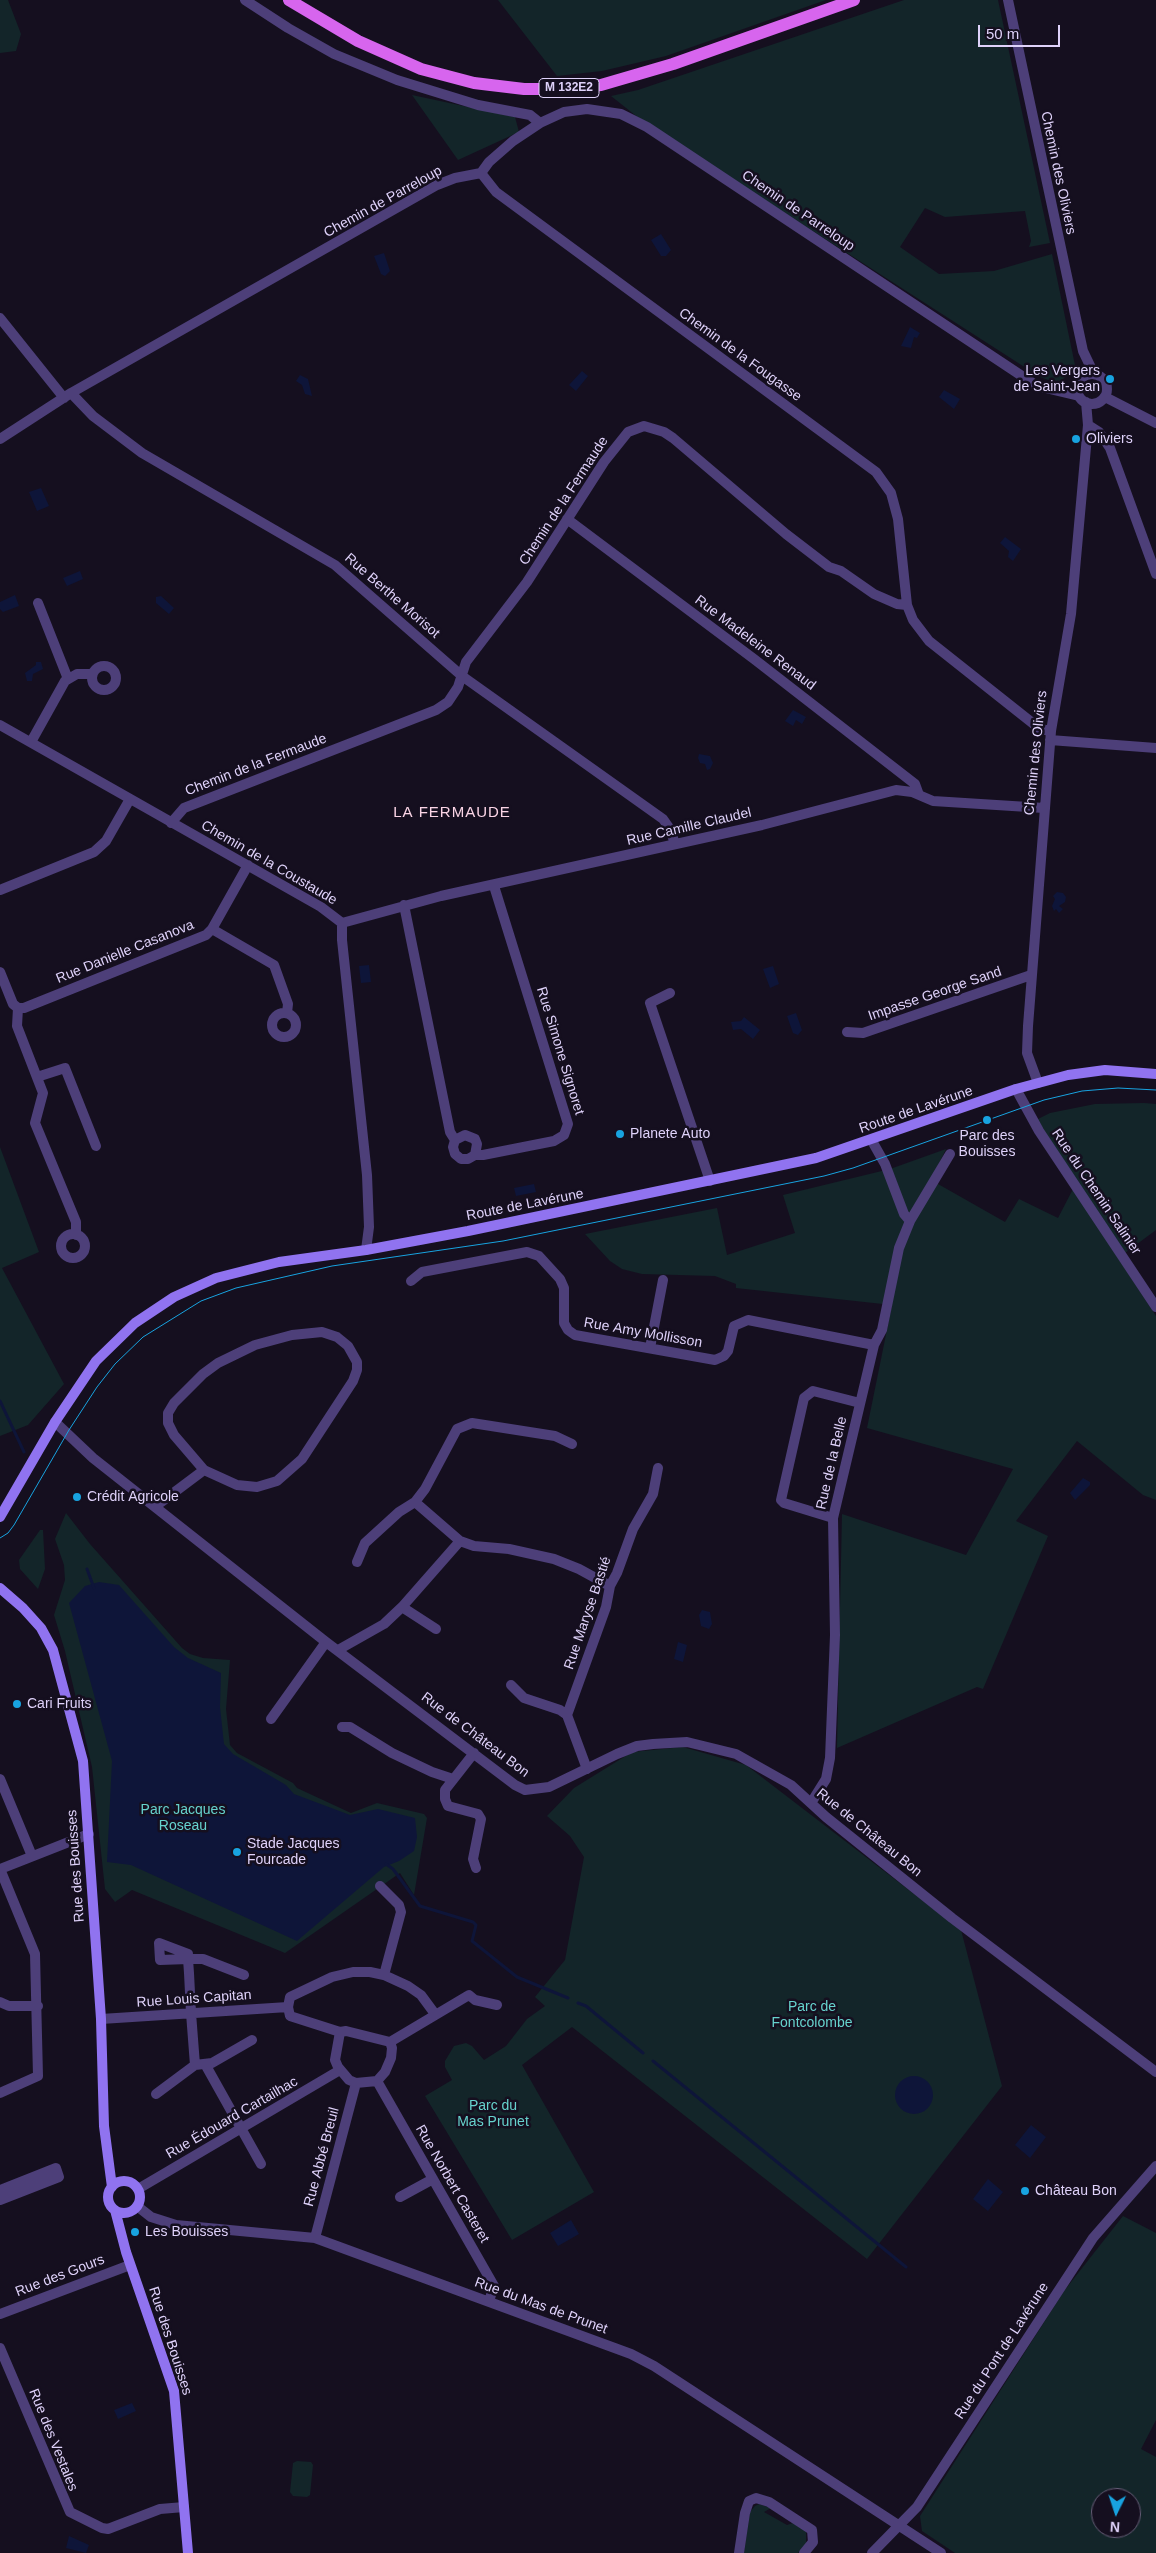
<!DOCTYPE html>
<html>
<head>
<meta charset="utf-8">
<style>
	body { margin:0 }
	#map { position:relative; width:1156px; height:2553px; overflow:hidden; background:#150f1f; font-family:Helvetica,sans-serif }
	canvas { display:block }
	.north { position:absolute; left:1091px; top:2488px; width:50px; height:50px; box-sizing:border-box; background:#150f1f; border:1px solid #665d77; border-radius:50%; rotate:184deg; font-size:14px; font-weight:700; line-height:20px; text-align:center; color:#dfd2fa }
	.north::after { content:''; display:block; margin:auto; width:18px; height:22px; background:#18a3e0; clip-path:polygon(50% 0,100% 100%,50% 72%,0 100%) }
	.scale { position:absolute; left:978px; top:25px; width:82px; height:22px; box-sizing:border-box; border:2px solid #dfd2fa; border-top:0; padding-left:6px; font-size:15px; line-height:18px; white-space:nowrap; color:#dfd2fa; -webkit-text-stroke:4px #150f1f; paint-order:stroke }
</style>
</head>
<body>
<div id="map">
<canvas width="1156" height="2553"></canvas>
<div class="north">N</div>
<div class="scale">50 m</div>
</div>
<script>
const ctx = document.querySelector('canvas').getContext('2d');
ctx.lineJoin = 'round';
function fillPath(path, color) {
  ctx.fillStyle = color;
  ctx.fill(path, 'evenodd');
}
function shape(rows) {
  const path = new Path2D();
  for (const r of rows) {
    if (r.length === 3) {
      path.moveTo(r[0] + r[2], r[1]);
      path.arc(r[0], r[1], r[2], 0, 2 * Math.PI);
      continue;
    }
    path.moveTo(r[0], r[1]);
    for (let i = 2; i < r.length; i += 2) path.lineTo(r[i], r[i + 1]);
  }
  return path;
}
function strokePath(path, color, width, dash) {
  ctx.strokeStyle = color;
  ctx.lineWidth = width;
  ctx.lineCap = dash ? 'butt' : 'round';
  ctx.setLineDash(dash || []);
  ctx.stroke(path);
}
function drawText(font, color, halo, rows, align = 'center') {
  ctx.font = font + ' Helvetica,sans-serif';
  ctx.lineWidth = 5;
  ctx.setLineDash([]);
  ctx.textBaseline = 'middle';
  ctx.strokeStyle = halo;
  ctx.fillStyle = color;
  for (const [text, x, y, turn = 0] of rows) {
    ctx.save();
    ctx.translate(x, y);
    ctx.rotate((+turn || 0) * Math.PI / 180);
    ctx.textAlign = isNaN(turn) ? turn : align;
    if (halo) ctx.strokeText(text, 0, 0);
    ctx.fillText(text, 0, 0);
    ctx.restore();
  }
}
fillPath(shape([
	[0,0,8,0,21,34,16,51,0,53],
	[498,0,826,0,666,56,602,71,557,76],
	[904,0,998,0,1050,243,1029,247,1031,241,1025,211,945,217,925,208,900,247,939,274,994,271,1052,254,1076,370,1057,383,1040,377,645,123,611,96,638,90],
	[412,95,515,117,519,132,458,160],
	[1144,1103,1156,1104,1156,1230,1125,1253,1036,1120,1050,1113,1095,1104],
	[0,1147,39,1252,2,1268,64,1384,28,1425,0,1436],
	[946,1149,931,1180,1005,1222,1019,1199,1058,1218,1073,1189,1156,1316,1156,1500,1143,1495,1077,1441,1016,1521,1048,1536,983,1689,977,1687,837,1748,842,1514,966,1555,1013,1469,867,1428,892,1305,736,1288,736,1284,715,1276,642,1274,622,1269,610,1261,585,1234,717,1208,727,1255,795,1233,783,1195,890,1169],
	[66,1513,90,1544,182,1648,190,1654,203,1658,230,1660,226,1709,230,1745,237,1753,293,1783,297,1788,351,1813,377,1803,424,1814,427,1818,414,1895,400,1873,285,1953,132,1890,115,1902,105,1889,92,1767,65,1651,54,1615,65,1580,64,1565,55,1539],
	[40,1530,43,1530,45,1569,38,1589,20,1569,19,1560],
	[683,1747,746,1765,961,1930,1002,2086,867,2259,572,2027,522,2065,594,2192,512,2240,425,2096,452,2080,445,2067,445,2061,454,2046,466,2043,472,2046,484,2060,506,2046,527,2019,545,2006,535,1997,565,1960,584,1857,570,1836,547,1816,574,1788,632,1752],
	[1123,2216,1156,2233,1156,2420,1141,2449,1156,2457,1156,2553,955,2553,922,2531,920,2516,1064,2291],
	[1101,2498,1131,2498,1131,2528,1101,2528],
	[297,2461,311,2462,313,2465,310,2495,307,2497,293,2496,290,2492,293,2463],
	[759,2504,771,2508,764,2512,787,2525,793,2523,806,2532,806,2544,798,2553,744,2553,750,2512,755,2506]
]), '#132529');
fillPath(shape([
	[661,234,671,250,666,256,661,256,651,240],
	[384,253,390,271,385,276,381,274,374,256],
	[910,327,920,333,917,338,914,337,911,348,901,346],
	[582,371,588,376,576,391,569,385],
	[300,375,308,379,312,396,305,394,302,385,296,381],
	[944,390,960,399,954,409,939,397],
	[41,488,49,506,37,511,29,492],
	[1005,537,1021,549,1013,561,1008,557,1009,551,1000,543],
	[80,571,83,579,67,586,63,578],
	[15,595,19,606,3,612,0,609,0,602],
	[161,596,174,608,169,614,156,603,156,597],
	[36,662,41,662,43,669,33,674,32,681,27,681,25,673,36,665],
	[793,710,806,717,802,724,796,720,793,726,785,721],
	[699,754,710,756,713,763,710,769,707,770,705,764,700,763,698,758],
	[1057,892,1063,893,1066,897,1065,902,1059,906,1063,909,1059,913,1056,909,1054,911,1052,906,1055,899,1053,896],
	[369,965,371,982,361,983,359,966],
	[773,966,779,984,770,988,763,969],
	[796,1013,802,1030,798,1035,793,1033,787,1016],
	[744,1017,760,1030,753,1039,741,1029,733,1030,731,1022,741,1021],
	[534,1184,536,1192,516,1196,514,1188],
	[1083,1478,1090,1482,1090,1485,1075,1500,1070,1493],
	[99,1582,119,1585,174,1647,188,1658,221,1673,220,1707,224,1744,233,1754,286,1785,294,1794,350,1815,378,1809,415,1818,417,1837,414,1851,399,1861,384,1867,297,1941,131,1865,107,1862,112,1761,69,1603,85,1586],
	[702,1610,710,1612,712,1624,709,1629,701,1626,699,1615],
	[678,1642,687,1645,683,1662,674,1659],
	[914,2095,19],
	[1031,2125,1046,2137,1030,2158,1015,2145],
	[988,2179,1003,2192,988,2211,973,2199],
	[571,2220,579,2234,558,2246,550,2233],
	[132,2403,136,2411,118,2419,114,2410],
	[69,2536,89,2545,86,2553,66,2548]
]), '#0e1539');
strokePath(shape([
	[0,1401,24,1452],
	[87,1569,94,1588],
	[386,1864,393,1869,420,1906,473,1922,476,1925,472,1941,517,1977,568,1998],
	[578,2003,586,2006,643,2053],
	[653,2061,906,2267]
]), '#0e1539', 3);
strokePath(shape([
	[245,0,288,28,334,54,397,80,478,105,530,115,540,123],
	[1008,0,1083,351,1094,374],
	[481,173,496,192,876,472,891,493,898,519,907,605],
	[0,318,64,398],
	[1092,389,15],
	[71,393,93,416,142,453,335,565,462,676,663,819,670,829,675,844],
	[1105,397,1156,423],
	[1088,425,1099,432,1110,448,1156,574],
	[0,439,71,393,437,185,455,178,481,173,489,162,513,141,540,123,564,112,587,109,621,114,647,127,1037,386,1079,396],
	[567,519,754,659,915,784,919,795],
	[38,603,68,679],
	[104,678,12],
	[0,725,321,907,342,923],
	[1050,740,1156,748],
	[31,742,65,681,77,674,92,674],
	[171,823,184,808,436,710,448,702,458,687,466,662,527,582,604,462,628,432,644,426,664,432,673,438,786,534,829,567,841,571,874,594,897,604,907,605,913,620,929,641,1040,729,1051,731],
	[0,890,94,852,106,841,130,799],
	[404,905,450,1132,455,1140],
	[342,923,441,896,762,825,896,790,912,792,933,801,1044,808],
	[342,923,342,940,367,1175,369,1227,366,1250],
	[212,929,274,965,288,1004,287,1013],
	[0,972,13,1004,18,1008,24,1008,206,935,212,929,248,865],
	[670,993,650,1003,710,1181],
	[18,1008,17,1026,43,1093,35,1123,76,1222,76,1235],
	[284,1025,12],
	[847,1032,863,1033,1031,975],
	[37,1077,65,1068,96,1146],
	[1038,1083,1027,1053,1028,1026,1051,731,1071,614,1088,425,1086,402],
	[1016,1089,1039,1131,1156,1307],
	[475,1155,477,1144,475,1139,465,1135,455,1140,453,1147,455,1154,461,1159,468,1159,475,1155,483,1155,554,1141,564,1135,568,1124,494,886],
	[910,1221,950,1154],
	[73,1246,12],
	[411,1281,422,1272,527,1252,539,1256,560,1279,564,1288,564,1323,568,1330,575,1335,715,1360,724,1356,728,1351,734,1326,748,1320,874,1345],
	[322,1332,337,1337,348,1346,357,1362,357,1370,353,1381,302,1459,277,1481,257,1487,237,1485,204,1470,174,1435,168,1423,168,1413,174,1403,203,1374,218,1363,255,1345,292,1335,322,1332],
	[650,1348,663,1280],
	[55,1422,93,1458,326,1642,515,1785,525,1790,549,1787,617,1754,637,1746,653,1744,687,1742,736,1754,791,1785,826,1817,952,1918,1156,2072],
	[156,1506,204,1470],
	[833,1518,784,1503,781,1500,804,1398,813,1391,860,1403],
	[460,1541,415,1502,425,1489,457,1429,472,1423,555,1436,572,1444],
	[357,1562,365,1543,399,1512,415,1502],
	[402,1607,436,1629],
	[338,1650,384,1624,402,1607,460,1541,474,1546,509,1549,554,1559,579,1569,610,1586],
	[511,1685,524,1698,560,1710,567,1715],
	[271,1719,326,1642],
	[342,1727,350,1727,392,1753,432,1772,453,1779],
	[474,1753,445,1790,445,1799,448,1806,478,1814,481,1819,473,1859,476,1868],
	[587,1769,567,1715,606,1607,610,1586,617,1573,633,1529,653,1494,658,1468],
	[0,1779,32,1856],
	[811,1803,826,1779,830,1758,835,1635,833,1518,874,1345,882,1330,899,1248,910,1221,904,1214,885,1164,872,1141],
	[0,1869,89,1834],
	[380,1886,399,1905,401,1912,384,1975],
	[0,2002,9,2006,38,2006],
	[101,2019,288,2007],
	[346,2031,390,2042,392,2048,391,2058,385,2072,377,2081,356,2083,349,2080,338,2067,335,2060,340,2032,346,2031],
	[340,2032,290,2016,288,2007,290,1997,332,1977,353,1972,370,1972,384,1975,408,1986,421,1995,435,2014],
	[390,2042,469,1995,475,2000,497,2005],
	[205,2064,261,2164],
	[195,2065,191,2013,189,1973,188,1959,188,1954,159,1943,160,1960,188,1959,203,1959,244,1975],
	[377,2081,494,2286,489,2301],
	[0,2093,38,2076,35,1954,0,1869],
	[156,2094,195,2065,212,2063,252,2040],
	[138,2189,340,2070],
	[0,2190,56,2168,59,2177,0,2200],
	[400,2197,433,2179],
	[137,2206,151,2217,176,2225,315,2238,631,2354,654,2366,941,2553],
	[315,2238,356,2083],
	[0,2314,130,2265],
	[0,2348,70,2512,102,2528,108,2529,160,2509,184,2507],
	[739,2553,745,2513,749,2501,756,2498,769,2502,812,2530,813,2542,804,2553],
	[872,2553,917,2507,1093,2238,1156,2166]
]), '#4d3f79', 10);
strokePath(shape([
	[0,1517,55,1422,96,1361,135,1323,174,1297,216,1278,279,1262,366,1250,468,1231,816,1158,1016,1089,1068,1075,1105,1070,1156,1074],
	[0,1588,23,1608,41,1628,53,1650,83,1761,101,2019,104,2126,112,2187],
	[124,2197,16],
	[115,2210,126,2252,174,2391,188,2553]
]), '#9073f0', 10);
strokePath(shape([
	[289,0,358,41,421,69,474,83,524,89,565,89,601,85,673,64,854,0]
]), '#d765ee', 12);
strokePath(shape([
	[0,1538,8,1533,14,1525,69,1430,97,1387,115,1364,143,1337,201,1301,236,1288,332,1266,503,1241,824,1176,853,1168,1044,1100,1082,1091,1118,1088,1156,1090]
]), '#18a3e0', 1);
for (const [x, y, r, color] of [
	[1110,379,5,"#18a3e0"],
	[1076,439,5,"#18a3e0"],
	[987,1120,5,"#18a3e0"],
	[620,1134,5,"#18a3e0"],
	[77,1497,5,"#18a3e0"],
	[17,1704,5,"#18a3e0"],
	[237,1852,5,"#18a3e0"],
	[1025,2191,5,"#18a3e0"],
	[135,2232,5,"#18a3e0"]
]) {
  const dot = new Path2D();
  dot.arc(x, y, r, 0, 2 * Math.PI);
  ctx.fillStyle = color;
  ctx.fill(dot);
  strokePath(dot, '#150f1f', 2);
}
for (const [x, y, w] of [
	[569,88,60]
]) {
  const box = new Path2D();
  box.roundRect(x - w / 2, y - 9.5, w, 19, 4);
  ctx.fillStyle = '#150f1f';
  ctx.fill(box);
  strokePath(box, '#dfd2fa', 1);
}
drawText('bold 12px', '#dfd2fa', null, [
	["M 132E2",569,88]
]);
drawText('14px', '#dfd2fa', '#150f1f', [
	["Chemin des Oliviers",1058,173,78],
	["Chemin de Parreloup",383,202,-29],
	["Chemin de Parreloup",798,211,34],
	["Chemin de la Fougasse",740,355,36],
	["Chemin de la Fermaude",564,501,-57],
	["Rue Berthe Morisot",392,596,41],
	["Rue Madeleine Renaud",755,643,37],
	["Chemin des Oliviers",1036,753,-84],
	["Chemin de la Fermaude",256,765,-21],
	["Rue Camille Claudel",689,827,-13],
	["Chemin de la Coustaude",269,863,30],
	["Rue Danielle Casanova",125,952,-22],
	["Impasse George Sand",935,994,-19],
	["Rue Simone Signoret",560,1051,73],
	["Route de Lavérune",916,1110,-19],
	["Rue du Chemin Salinier",1096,1192,56],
	["Route de Lavérune",525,1205,-11],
	["Rue Amy Mollisson",643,1333,10],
	["Rue de la Belle",832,1463,-77],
	["Rue Maryse Bastié",588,1613,-71],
	["Rue de Château Bon",475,1735,37],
	["Rue de Château Bon",869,1833,39],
	["Rue des Bouisses",76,1866,-94],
	["Rue Louis Capitan",194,1999,-4],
	["Rue Édouard Cartailhac",232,2118,-30],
	["Rue Abbé Breuil",322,2157,-75],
	["Rue Norbert Casteret",452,2184,60],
	["Rue des Gours",60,2276,-21],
	["Rue du Mas de Prunet",541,2306,20],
	["Rue des Bouisses",170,2341,72],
	["Rue du Pont de Lavérune",1002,2351,-57],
	["Rue des Vestales",53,2440,68]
]);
drawText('14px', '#dfd2fa', '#150f1f', [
	["Les Vergers",1100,371,"right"],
	["de Saint-Jean",1100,387,"right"],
	["Oliviers",1086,439],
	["Planete Auto",630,1134],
	["Parc des",987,1136,"center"],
	["Bouisses",987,1152,"center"],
	["Crédit Agricole",87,1497],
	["Cari Fruits",27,1704],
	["Stade Jacques",247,1844],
	["Fourcade",247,1860],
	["Château Bon",1035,2191],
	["Les Bouisses",145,2232]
], 'left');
drawText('14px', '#66d2cd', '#150f1f', [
	["Parc Jacques",183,1810],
	["Roseau",183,1826],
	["Parc de",812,2007],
	["Fontcolombe",812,2023],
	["Parc du",493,2106],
	["Mas Prunet",493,2122]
]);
ctx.letterSpacing = '1px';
drawText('15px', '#fad4e5', '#150f1f', [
	["LA FERMAUDE",452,813]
]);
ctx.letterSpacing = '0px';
</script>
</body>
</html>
